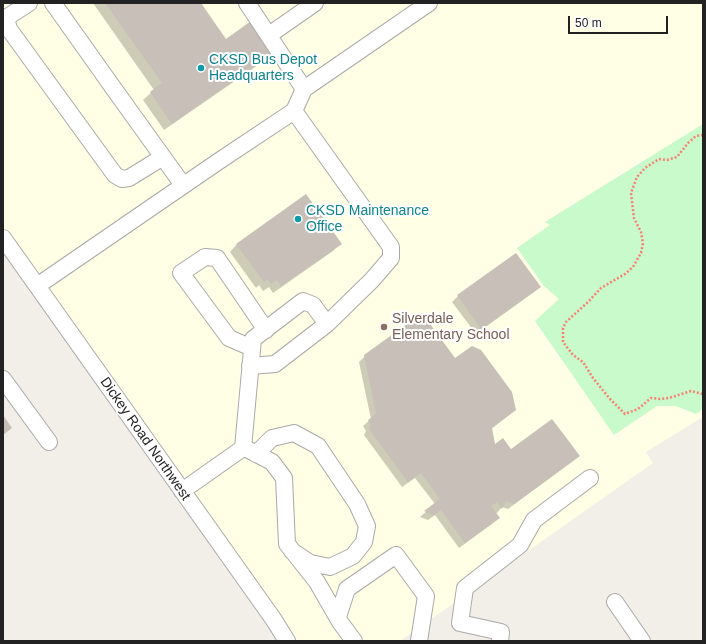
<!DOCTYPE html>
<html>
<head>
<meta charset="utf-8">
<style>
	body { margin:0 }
	#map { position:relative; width:706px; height:644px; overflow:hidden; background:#f2efe9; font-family:Helvetica,sans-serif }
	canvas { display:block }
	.frame { position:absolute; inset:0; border:4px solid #222; pointer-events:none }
	.scale { position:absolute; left:568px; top:16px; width:100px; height:18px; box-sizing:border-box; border:2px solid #222; border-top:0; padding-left:5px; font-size:12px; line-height:14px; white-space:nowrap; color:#222; -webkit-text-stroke:3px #fff; paint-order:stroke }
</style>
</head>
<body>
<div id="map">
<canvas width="706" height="644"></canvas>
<div class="frame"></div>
<div class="scale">50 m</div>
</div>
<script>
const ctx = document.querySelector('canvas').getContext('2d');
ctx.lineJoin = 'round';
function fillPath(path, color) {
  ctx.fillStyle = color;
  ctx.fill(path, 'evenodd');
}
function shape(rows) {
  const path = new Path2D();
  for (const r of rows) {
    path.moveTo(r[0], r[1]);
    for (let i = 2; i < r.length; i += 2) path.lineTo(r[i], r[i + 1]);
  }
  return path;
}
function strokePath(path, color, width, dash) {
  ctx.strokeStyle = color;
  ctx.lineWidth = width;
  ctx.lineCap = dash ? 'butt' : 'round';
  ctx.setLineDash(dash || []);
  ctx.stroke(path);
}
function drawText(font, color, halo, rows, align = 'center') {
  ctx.font = font + ' Helvetica,sans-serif';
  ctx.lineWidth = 4;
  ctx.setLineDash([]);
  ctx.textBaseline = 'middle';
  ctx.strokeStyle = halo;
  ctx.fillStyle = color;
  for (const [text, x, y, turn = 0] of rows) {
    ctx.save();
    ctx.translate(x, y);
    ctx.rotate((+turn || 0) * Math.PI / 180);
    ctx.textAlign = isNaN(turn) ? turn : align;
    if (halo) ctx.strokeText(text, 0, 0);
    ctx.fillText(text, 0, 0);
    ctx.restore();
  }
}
fillPath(shape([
	[3,3,703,3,703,421,701,418,646,452,653,463,400,641,287,641,3,238]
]), '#ffffe5');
fillPath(shape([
	[703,124,703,409,696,414,676,406,657,406,614,435,535,321,559,299,544,286,517,248,550,225,545,222]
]), '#c8facc');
fillPath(shape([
	[93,3,200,3,226,40,272,53,264,61,164,130,143,100,154,90],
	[340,243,333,251,273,293,269,287,263,291,259,285,256,288,230,252,237,244],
	[539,287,534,292,476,334,452,302,458,296],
	[365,356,455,360,515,410,491,429,495,445,511,451,578,456,573,461,508,509,502,507,496,514,493,523,459,548,435,515,428,520,420,517,435,504,415,478,402,487,364,435,366,431,363,426,371,419,359,362]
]), '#0003');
fillPath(shape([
	[105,3,201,3,226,39,251,21,273,53,172,124,150,92,162,83],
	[306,194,342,244,281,286,277,280,271,284,267,279,264,282,236,244],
	[516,253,541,287,481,329,457,295],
	[422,313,455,358,472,346,481,350,512,392,516,410,492,428,495,444,503,438,511,449,552,419,580,456,514,504,506,501,502,509,497,502,491,506,500,518,465,543,441,510,434,515,424,511,440,499,421,473,408,482,369,429,371,425,368,420,376,414,364,355],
	[3,415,12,428,3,435]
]), '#c7bfb8');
const minor = shape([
	[29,3,9,16,7,22,9,29,115,175,122,179,129,178,163,157],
	[53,3,114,89,183,185],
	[247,3,304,89],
	[269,35,315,3],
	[294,111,391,247,391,258,372,280,327,324],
	[3,238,274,620,287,641],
	[37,286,219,161,294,111,304,89,429,3],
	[252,348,229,338,181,273,205,257,217,258,266,330],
	[3,379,49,442],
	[247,449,272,462,284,478,287,544,317,582,340,622,354,641],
	[256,454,272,438,294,433,318,446,357,504,367,526,364,542,353,556,330,567,310,563,292,551],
	[182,491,243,448,253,339,303,301,313,305,327,324,275,364,250,366],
	[615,602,642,641],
	[338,617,347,589,396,555,426,596,419,641],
	[500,641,501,632,460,623,465,588,520,545,534,520,590,478]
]);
strokePath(minor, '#a9a9a9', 18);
strokePath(shape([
	[703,135,696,136,688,143,677,157,667,160,659,159,645,168,637,177,631,193,634,218,641,232,643,243,641,253,633,267,625,274,601,288,588,302,566,322,563,328,563,342,573,355,583,362,593,378,610,399,625,414,638,409,651,398,660,399,669,398,691,391,703,394]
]), '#fa8072', 2.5, [2, 2]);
strokePath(minor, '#fff', 16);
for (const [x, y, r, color] of [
	[201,68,4,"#0f9aa8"],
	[298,219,4,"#0f9aa8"],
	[384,327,4,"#8d6e63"]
]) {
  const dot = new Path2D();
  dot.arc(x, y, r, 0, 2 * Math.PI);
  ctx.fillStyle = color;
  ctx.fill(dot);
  strokePath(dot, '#fff', 1.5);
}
drawText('14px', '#0d838f', '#fff', [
	["CKSD Bus Depot",209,60],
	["Headquarters",209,76],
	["CKSD Maintenance",306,211],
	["Office",306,227]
], 'left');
drawText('14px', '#785e54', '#fff', [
	["Silverdale",392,319],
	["Elementary School",392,335]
], 'left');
drawText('14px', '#222', '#fff', [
	["Dickey Road Northwest",145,439,55]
]);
</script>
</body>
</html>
